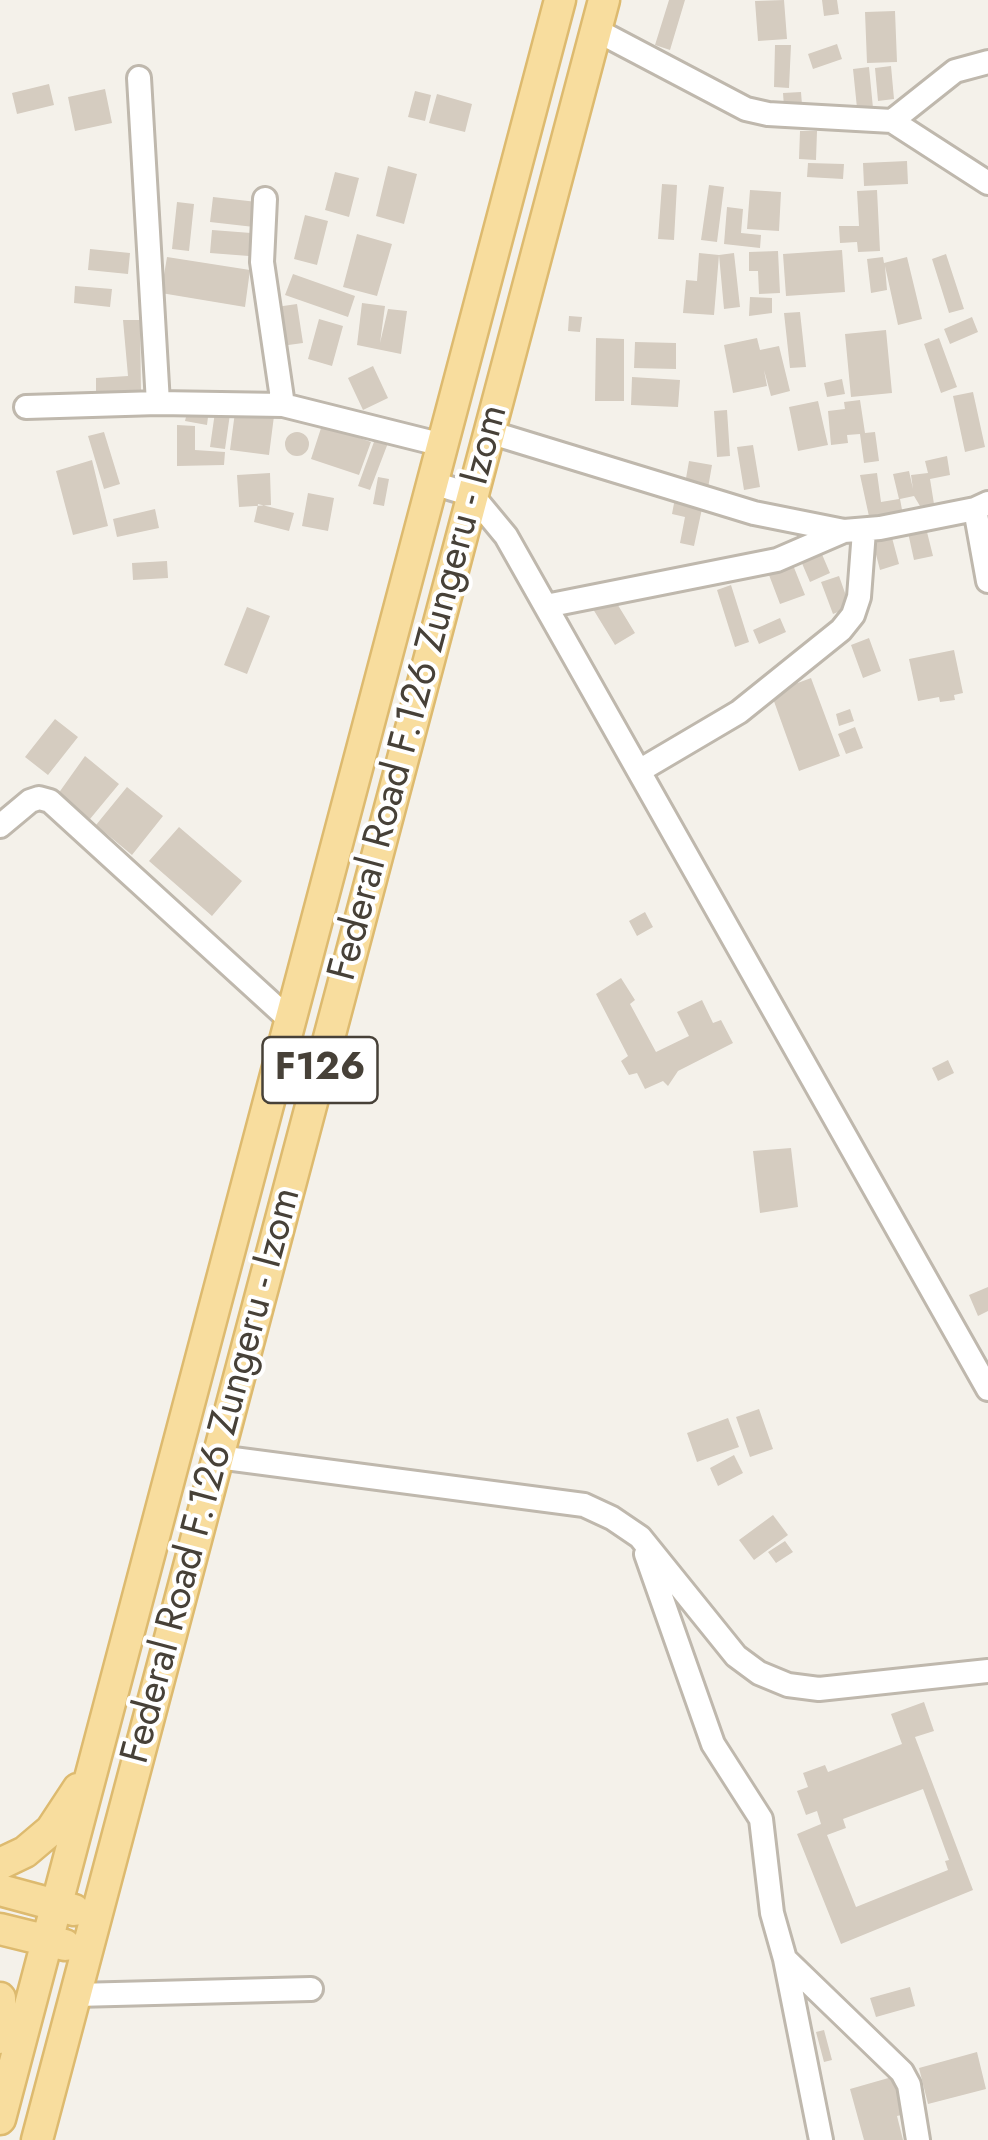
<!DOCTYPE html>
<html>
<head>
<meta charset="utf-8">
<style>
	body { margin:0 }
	canvas { display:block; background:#f4f1ea }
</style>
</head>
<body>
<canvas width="988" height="2140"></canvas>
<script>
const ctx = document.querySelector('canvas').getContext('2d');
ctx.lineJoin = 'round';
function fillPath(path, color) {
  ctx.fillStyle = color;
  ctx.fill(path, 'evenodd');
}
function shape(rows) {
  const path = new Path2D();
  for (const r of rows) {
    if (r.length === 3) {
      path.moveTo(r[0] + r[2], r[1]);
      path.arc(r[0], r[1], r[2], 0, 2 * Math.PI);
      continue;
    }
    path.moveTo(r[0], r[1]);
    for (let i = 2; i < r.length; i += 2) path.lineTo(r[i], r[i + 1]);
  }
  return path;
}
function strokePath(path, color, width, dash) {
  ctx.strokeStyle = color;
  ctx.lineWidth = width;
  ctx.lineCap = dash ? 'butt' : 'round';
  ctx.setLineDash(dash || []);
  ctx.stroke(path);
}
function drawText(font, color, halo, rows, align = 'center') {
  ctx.font = font + ' Jost,sans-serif';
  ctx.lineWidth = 8;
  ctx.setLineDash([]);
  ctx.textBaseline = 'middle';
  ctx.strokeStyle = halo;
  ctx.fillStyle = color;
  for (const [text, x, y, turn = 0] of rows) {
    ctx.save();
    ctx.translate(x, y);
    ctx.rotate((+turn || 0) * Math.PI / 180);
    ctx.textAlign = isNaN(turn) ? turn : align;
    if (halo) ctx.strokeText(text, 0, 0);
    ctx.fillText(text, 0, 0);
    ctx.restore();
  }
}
fillPath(shape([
	[669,0,685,0,670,50,655,45],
	[784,0,787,39,758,41,755,1],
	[822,0,837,0,839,14,824,16],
	[895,11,897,62,867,63,865,12],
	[837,44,842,59,813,69,808,54],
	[775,45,791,45,789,88,774,87],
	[891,66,894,99,878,101,875,68],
	[869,67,873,108,857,108,853,69],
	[49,84,54,105,17,114,12,93],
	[105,89,112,123,75,131,68,97],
	[415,91,431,95,425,121,408,117],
	[801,92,802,105,784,107,783,93],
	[437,94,472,104,465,132,429,123],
	[800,131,817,131,816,160,799,159],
	[907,161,908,184,864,186,863,163],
	[808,163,844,164,843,179,807,177],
	[388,166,417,174,404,224,376,216],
	[335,172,359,178,349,217,325,210],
	[662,184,677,185,674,240,658,239],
	[709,185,724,187,717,242,701,240],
	[750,190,781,192,779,231,747,229],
	[877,190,880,251,858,252,857,242,840,243,839,226,859,226,857,191],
	[213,197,257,202,254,227,210,222],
	[177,202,194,204,189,251,172,249],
	[727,207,743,209,741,233,761,235,760,248,724,244],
	[305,215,328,221,317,265,294,259],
	[212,230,251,233,249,256,210,253],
	[357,234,392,244,377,296,343,287],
	[90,249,130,253,128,274,88,270],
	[842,250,845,292,786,296,783,254],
	[778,251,780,293,759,294,758,271,749,271,749,252],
	[699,253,719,255,714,315,683,313,686,280,697,281],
	[734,253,740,307,724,309,719,255],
	[946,254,964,309,949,313,932,259],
	[167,257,250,270,245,307,161,293],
	[883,257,884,263,907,257,922,319,898,325,885,266,887,290,871,293,867,259],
	[293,274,355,296,348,317,285,295],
	[75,286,112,289,110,307,74,303],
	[750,297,772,298,772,313,749,316],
	[362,303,385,306,380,343,388,309,407,311,401,354,357,345],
	[297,304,303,343,281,346,276,307],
	[800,312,806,367,790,368,784,313],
	[569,316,582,317,580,332,568,331],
	[972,317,978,332,950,344,944,329],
	[319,319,343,326,332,366,308,359],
	[123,320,140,320,141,391,96,395,96,378,128,376],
	[886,330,892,393,851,397,845,334],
	[596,338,624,339,624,401,595,401],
	[757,338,760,350,779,346,790,391,771,396,764,370,767,386,733,393,724,345],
	[939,338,957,387,941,393,924,344],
	[635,342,676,343,676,369,634,368],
	[373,366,388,398,363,410,348,378],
	[632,377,680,380,678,407,631,405],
	[842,379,845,394,827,397,824,383],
	[973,392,985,447,965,452,953,396],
	[860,400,865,433,875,432,879,461,864,463,860,434,847,435,848,443,831,445,828,411,845,409,844,402],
	[818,401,828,445,798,451,789,407],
	[727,410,730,456,717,457,714,411],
	[215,412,230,414,225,449,210,447],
	[235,412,274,416,269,455,230,450],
	[187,413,208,417,207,425,185,421],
	[177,425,195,426,195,450,225,452,224,465,177,466],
	[322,425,371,442,359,475,311,459],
	[297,444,12],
	[104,432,120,484,104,489,88,436],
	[375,439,388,443,370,490,358,486],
	[753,445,760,487,744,490,737,447],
	[947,456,950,475,930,479,934,504,920,506,914,496,900,499,903,515,870,521,860,475,877,473,881,502,899,499,893,474,909,471,913,489,911,475,928,473,925,461],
	[92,460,108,526,73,535,56,471],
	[689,461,712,465,708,488,685,484],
	[270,473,271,505,239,507,237,475],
	[378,477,389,479,384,506,373,504],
	[308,493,334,498,328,531,302,526],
	[675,498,703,504,694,546,680,543,685,517,672,514],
	[258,504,294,513,289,531,254,522],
	[155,509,159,528,117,537,113,519],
	[925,524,933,556,914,560,907,528],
	[891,534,899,564,880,570,872,539],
	[821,552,830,573,810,582,801,561],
	[167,561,168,578,133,580,132,563],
	[793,565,805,595,780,604,769,575],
	[839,576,850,607,833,614,821,582],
	[731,585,749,642,735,647,717,590],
	[613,597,635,633,615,645,593,609],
	[247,607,270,616,247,674,224,665],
	[780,618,786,632,759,644,753,630],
	[869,638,881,671,863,678,851,645],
	[954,650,963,693,954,695,955,700,940,702,939,697,918,701,909,659],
	[811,678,840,756,799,771,771,693],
	[850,709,854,721,839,726,836,714],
	[55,719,78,737,48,775,25,757],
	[855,727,863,748,846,754,838,734],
	[85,756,119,784,90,819,58,794],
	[127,787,163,816,132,855,96,825],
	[179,827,242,881,212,916,149,861],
	[645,912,653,927,637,936,629,921],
	[621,978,635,1000,630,1004,656,1052,689,1036,677,1012,702,1000,713,1023,721,1020,733,1043,678,1071,668,1086,663,1081,645,1089,637,1073,629,1075,621,1061,628,1056,596,994],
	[948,1060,954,1073,938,1081,932,1068],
	[791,1148,798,1207,760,1213,753,1151],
	[988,1287,988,1311,978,1316,969,1295],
	[759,1409,773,1449,750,1457,736,1417],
	[728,1418,739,1447,697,1462,687,1433],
	[734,1455,743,1473,718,1486,710,1468],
	[773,1515,788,1535,754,1560,739,1540],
	[785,1541,793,1552,776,1563,768,1552],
	[924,1702,934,1731,915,1737,973,1890,841,1944,797,1834,821,1824,817,1811,806,1815,797,1791,808,1787,803,1773,825,1765,828,1772,902,1744,891,1714],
	[923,1789,949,1860,945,1861,948,1870,856,1907,827,1835,846,1828,843,1819],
	[910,1987,915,2006,876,2017,870,1998],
	[824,2030,832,2060,824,2062,816,2032],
	[977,2052,986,2089,928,2104,919,2068],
	[899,2075,909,2113,897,2116,903,2140,864,2140,850,2089]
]), '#d5ccc0');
const minor = shape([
	[596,30,746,109,768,114,892,121,988,183],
	[139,78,158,403],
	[892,121,955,71,988,62],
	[265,199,262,262,283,405],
	[26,407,158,403,283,405,443,445],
	[489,432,754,513,844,531,880,528,975,509,988,503],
	[433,483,472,495,506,536,988,1389],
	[975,509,988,581],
	[546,606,777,560,844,531],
	[639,771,739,712,841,630,853,615,859,597,864,531],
	[0,826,30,801,39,798,50,801,291,1021],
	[218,1457,584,1505,612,1518,640,1537,736,1656,759,1673,788,1685,819,1689,988,1671],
	[646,1554,713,1744,761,1819,772,1913,785,1959,821,2140],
	[785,1959,902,2072,909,2085,918,2140],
	[76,1995,311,1989]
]);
const major = shape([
	[0,1864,25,1852,51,1830,78,1789],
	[0,1890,74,1910],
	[0,1929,65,1945],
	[0,1998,0,2038],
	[0,2119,560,0],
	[37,2140,604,0]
]);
strokePath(minor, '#bfb8ad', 28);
strokePath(major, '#ddba6f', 35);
strokePath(minor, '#fff', 22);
strokePath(major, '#f8dd9e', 30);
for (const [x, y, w] of [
	[320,1070,115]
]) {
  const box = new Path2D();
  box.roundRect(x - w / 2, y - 33, w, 66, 8);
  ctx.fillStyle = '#fff';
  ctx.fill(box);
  strokePath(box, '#474138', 2.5);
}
drawText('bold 38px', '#474138', null, [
	["F126",320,1070]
]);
drawText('40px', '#474138', '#fff', [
	["Federal Road F.126 Zungeru - Izom",420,693,-75],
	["Federal Road F.126 Zungeru - Izom",213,1476,-75]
]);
</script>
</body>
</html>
